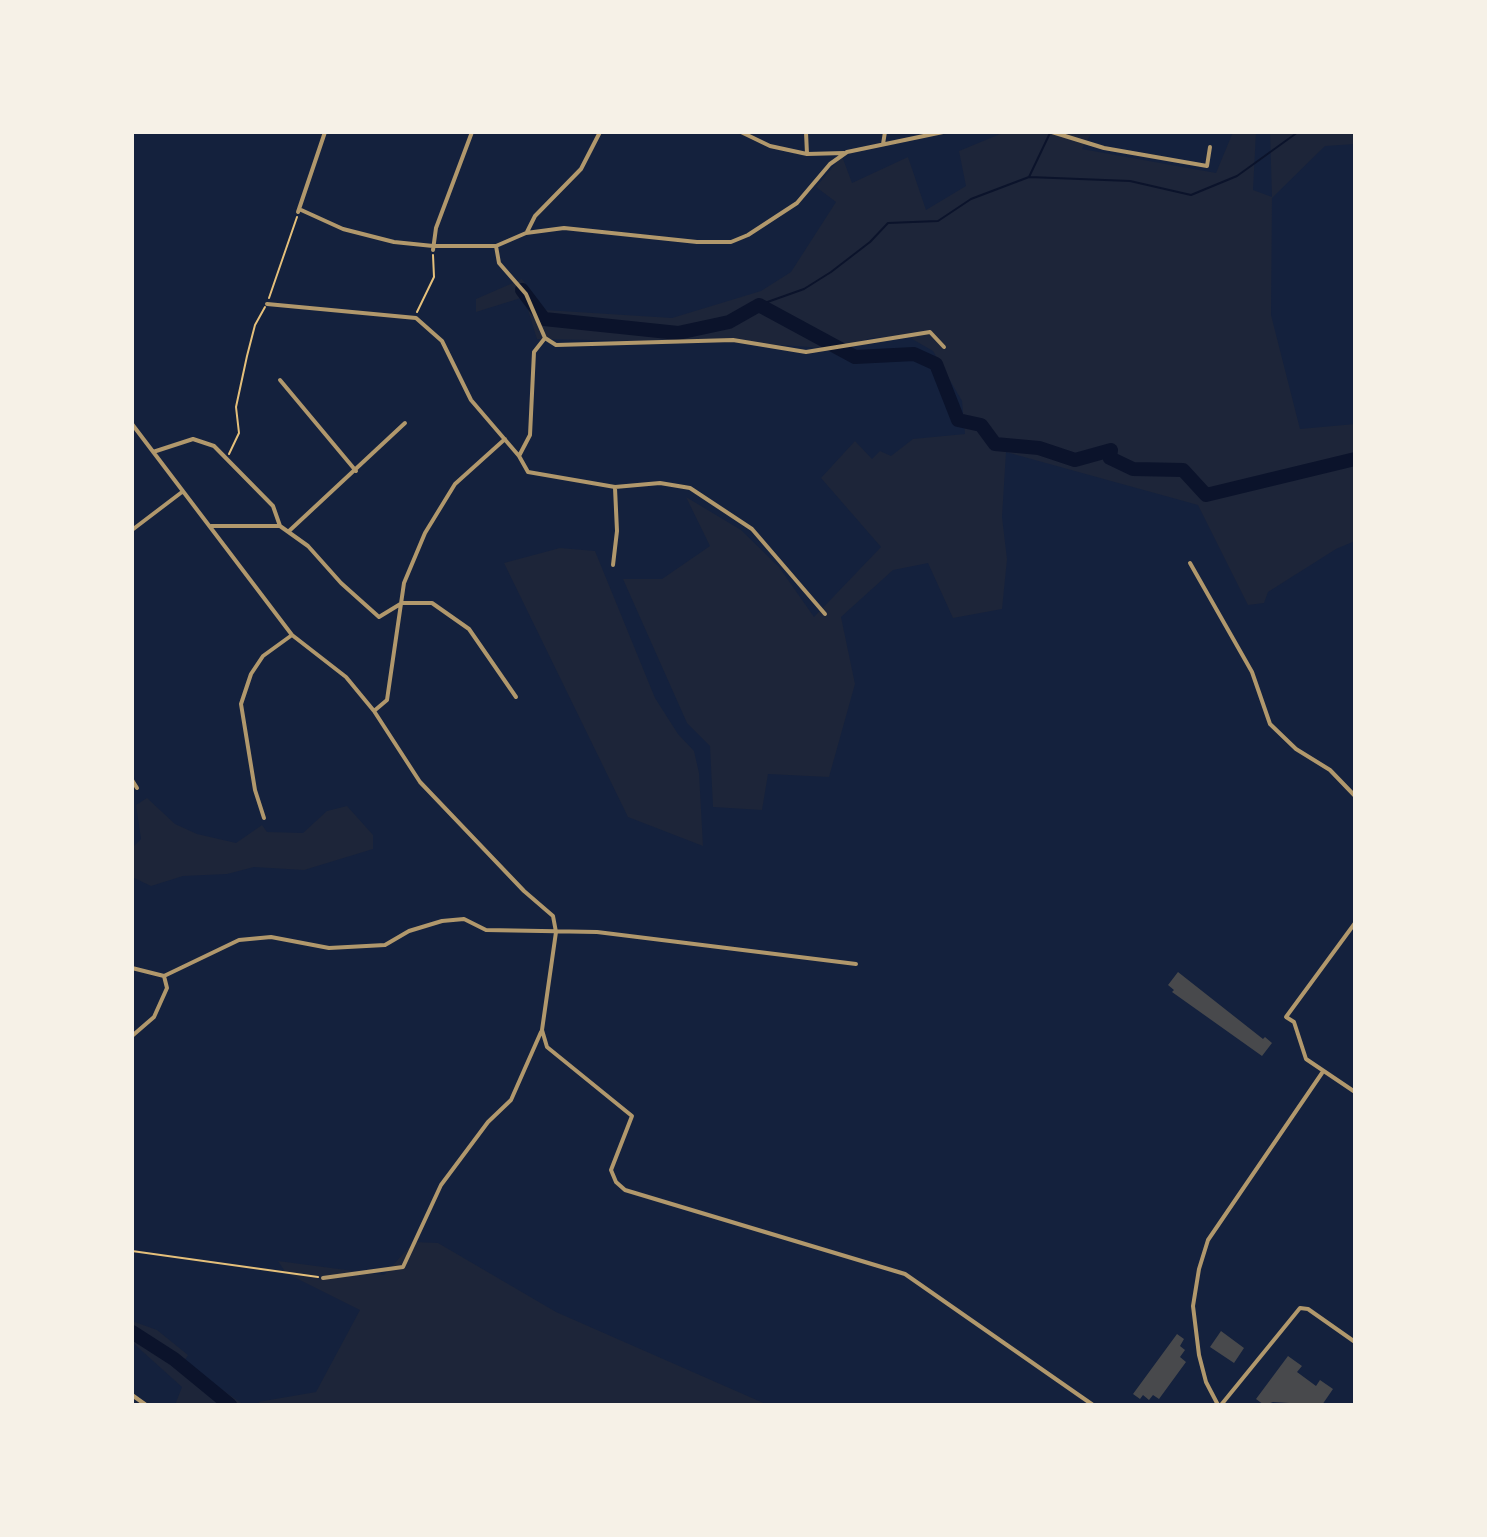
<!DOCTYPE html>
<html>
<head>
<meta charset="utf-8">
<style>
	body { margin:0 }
	#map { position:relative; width:1487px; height:1537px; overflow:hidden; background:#14213d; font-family:"Fira Sans",sans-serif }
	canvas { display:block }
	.frame { position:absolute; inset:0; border:134px solid #f6f1e7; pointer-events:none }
</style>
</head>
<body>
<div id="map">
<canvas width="1487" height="1537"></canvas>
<div class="frame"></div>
</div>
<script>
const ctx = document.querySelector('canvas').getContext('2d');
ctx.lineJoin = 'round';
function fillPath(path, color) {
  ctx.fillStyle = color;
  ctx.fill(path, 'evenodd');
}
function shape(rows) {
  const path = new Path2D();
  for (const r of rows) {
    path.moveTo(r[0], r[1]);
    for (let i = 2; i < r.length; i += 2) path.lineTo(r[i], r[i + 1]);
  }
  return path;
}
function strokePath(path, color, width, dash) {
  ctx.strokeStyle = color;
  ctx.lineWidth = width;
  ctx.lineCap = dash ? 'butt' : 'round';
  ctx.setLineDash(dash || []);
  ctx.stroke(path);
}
fillPath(shape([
	[1005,132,1092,132,1082,149,1216,173,1233,132,1256,132,1253,190,1272,197,1270,132,1355,132,1355,144,1325,146,1272,198,1271,315,1300,429,1355,424,1355,541,1336,549,1268,592,1264,603,1248,605,1198,505,1006,452,1002,517,1007,559,1002,609,953,618,928,563,893,570,841,617,855,684,829,777,768,774,762,810,713,807,710,746,687,723,623,579,662,579,710,546,686,497,741,530,779,567,814,617,881,547,821,478,855,441,872,459,880,451,891,456,913,439,965,434,962,401,933,351,907,336,871,338,838,349,750,343,537,339,524,297,476,312,476,299,522,279,545,310,672,318,761,291,791,272,836,202,816,187,842,156,852,183,908,157,926,210,966,186,959,151],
	[560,548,595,551,655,698,678,734,694,751,699,773,703,846,628,817,504,563],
	[147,798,175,824,197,834,236,843,262,825,267,832,303,833,327,811,347,806,373,835,373,849,304,870,254,867,227,874,183,876,151,886,132,877,132,848,141,839,136,805],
	[414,1242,438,1243,556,1312,768,1405,262,1405,258,1402,316,1392,360,1310,286,1273,278,1261,384,1275],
	[132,1321,157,1330,188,1355,185,1360,197,1372,244,1405,175,1405,182,1387,132,1342]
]), '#1d2539');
strokePath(shape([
	[1029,177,1050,133],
	[759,305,804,289,831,272,870,242,888,223,938,221,971,199,1029,177,1130,181,1191,195,1237,176,1298,132]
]), '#0b132b', 2);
strokePath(shape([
	[522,290,544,319,678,333,729,322,759,305,855,357,914,354,936,364,958,420,981,425,995,444,1039,448,1075,460,1111,450,1110,458,1133,469,1183,470,1206,495,1355,459],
	[132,1332,174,1359,230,1405]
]), '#0b132b', 14);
fillPath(shape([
	[1178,972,1263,1039,1265,1037,1272,1043,1262,1056,1172,992,1174,990,1168,985],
	[1221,1331,1244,1348,1234,1363,1210,1347],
	[1177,1334,1184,1339,1180,1346,1185,1350,1180,1357,1186,1362,1159,1399,1153,1395,1149,1400,1143,1395,1140,1399,1133,1394],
	[1288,1356,1302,1366,1297,1372,1316,1386,1320,1380,1333,1389,1322,1405,1273,1402,1264,1405,1256,1399]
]), '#48494c');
strokePath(shape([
	[269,298,297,217],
	[417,312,434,277,433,255],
	[229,454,239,433,236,407,247,356,255,325,265,307],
	[132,1251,318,1277]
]), '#e5c07b', 2);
strokePath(shape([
	[741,132,770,146,807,154,806,132],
	[1052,132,1104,148,1207,166,1210,147],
	[883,144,885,132],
	[807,154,844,153],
	[299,209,343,229,394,242,433,246,496,246,526,233,564,228,697,242,731,242,748,235,797,203,830,164,847,152,943,132],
	[298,212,325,132],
	[527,232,535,216,581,169,600,132],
	[496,246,499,263,526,294,545,338,556,345,733,340,806,352,930,332,944,347],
	[433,250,436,228,472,132],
	[267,304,416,318,442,341,471,400,519,456,528,472,615,487,660,483,690,488,752,529,825,614],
	[280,380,356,471],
	[132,424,292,635,346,677,374,711,420,782,524,891,553,916,556,932,542,1030,547,1047,632,1116,611,1170,616,1182,625,1190,905,1274,1093,1405],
	[153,452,193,439,214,446,273,506,280,526,308,546,341,583,379,617,402,603,432,603,469,629,516,697],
	[519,456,530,435,534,352,545,338],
	[211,526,280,526],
	[132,530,182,492],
	[288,532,405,423],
	[1190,563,1252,672,1270,724,1296,749,1330,770,1355,796],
	[613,565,617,531,615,488],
	[374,711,387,700,404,583,425,533,455,484,505,439],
	[132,780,137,788],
	[264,818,255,790,241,704,251,674,263,656,292,635],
	[1355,923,1286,1017,1294,1022,1306,1059,1355,1092],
	[132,968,164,976,239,940,271,937,329,948,385,945,409,931,442,921,464,919,486,930,597,932,856,964],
	[132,1036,154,1017,167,988,164,976],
	[323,1278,403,1267,441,1185,488,1122,511,1100,541,1032],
	[132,1395,146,1405],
	[1218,1405,1206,1382,1199,1355,1193,1306,1199,1269,1208,1240,1322,1073],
	[1221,1405,1300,1308,1308,1309,1355,1342]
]), '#b1986c', 4);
</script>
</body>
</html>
